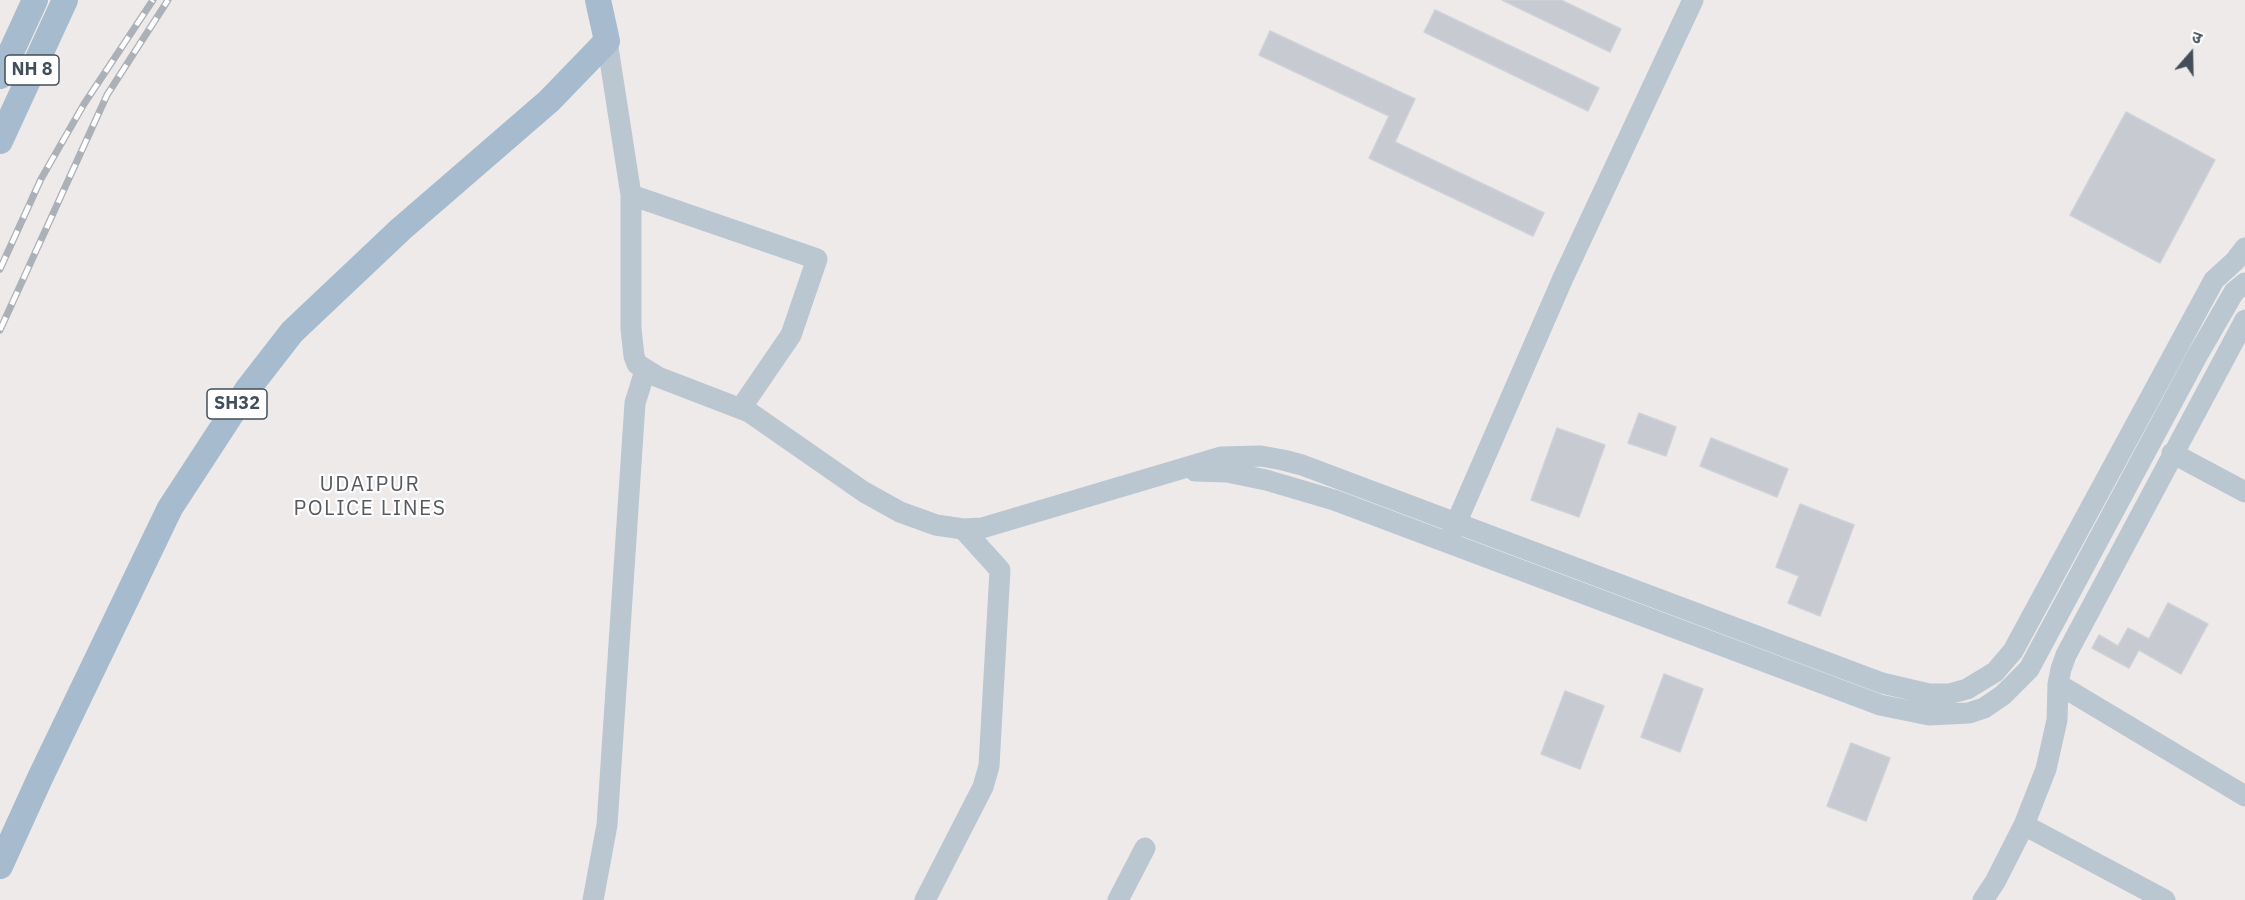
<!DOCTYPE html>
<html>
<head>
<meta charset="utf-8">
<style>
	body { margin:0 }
	#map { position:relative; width:2245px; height:900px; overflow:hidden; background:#eeeaea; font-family:"IBM Plex Sans","Noto Sans Devanagari",sans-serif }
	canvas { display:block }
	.north { position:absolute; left:2161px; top:24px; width:60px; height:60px; -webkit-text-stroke:4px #fff; paint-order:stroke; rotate:20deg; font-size:16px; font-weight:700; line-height:24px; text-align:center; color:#424f5a }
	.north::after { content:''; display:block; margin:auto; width:21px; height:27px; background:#424f5a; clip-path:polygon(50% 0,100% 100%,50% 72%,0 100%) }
</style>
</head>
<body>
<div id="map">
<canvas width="2245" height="900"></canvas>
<div class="north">उ</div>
</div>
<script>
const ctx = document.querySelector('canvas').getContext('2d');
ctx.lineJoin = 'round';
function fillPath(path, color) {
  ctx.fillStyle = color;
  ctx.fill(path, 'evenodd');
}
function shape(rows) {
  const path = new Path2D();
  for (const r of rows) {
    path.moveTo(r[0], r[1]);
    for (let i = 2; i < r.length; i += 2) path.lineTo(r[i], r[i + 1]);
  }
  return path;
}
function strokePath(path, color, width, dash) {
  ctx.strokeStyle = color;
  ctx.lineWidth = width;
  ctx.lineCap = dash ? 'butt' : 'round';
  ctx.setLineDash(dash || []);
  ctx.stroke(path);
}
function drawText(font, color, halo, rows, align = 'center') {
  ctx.font = font + ' "IBM Plex Sans",sans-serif';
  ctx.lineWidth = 4.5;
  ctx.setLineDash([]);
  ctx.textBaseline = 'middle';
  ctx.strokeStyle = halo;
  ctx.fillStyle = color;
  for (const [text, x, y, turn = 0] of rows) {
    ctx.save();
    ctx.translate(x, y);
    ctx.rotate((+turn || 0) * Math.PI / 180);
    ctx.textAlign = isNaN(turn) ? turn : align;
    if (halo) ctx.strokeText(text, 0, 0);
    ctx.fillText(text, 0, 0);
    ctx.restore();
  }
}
const building = shape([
	[1502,0,1561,0,1621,29,1610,52,1502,0],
	[1435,10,1599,88,1588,111,1424,32,1435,10],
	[1270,31,1415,99,1395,142,1544,213,1533,236,1369,158,1389,116,1259,55,1270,31],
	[2126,112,2215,160,2160,263,2070,215,2126,112],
	[1639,413,1676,427,1666,456,1628,443,1639,413],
	[1557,428,1605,445,1579,517,1531,500,1557,428],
	[1711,438,1788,469,1777,497,1700,466,1711,438],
	[1800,504,1854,525,1820,616,1788,603,1799,576,1776,567,1800,504],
	[2168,603,2208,624,2181,674,2139,650,2129,668,2092,648,2099,635,2118,646,2128,628,2149,639,2168,603],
	[1664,674,1703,689,1680,752,1641,737,1664,674],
	[1565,691,1604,706,1580,769,1541,754,1565,691],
	[1851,743,1890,758,1866,821,1827,806,1851,743]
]);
fillPath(building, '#c7cad1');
strokePath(building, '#ced1d8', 1.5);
strokePath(shape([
	[607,41,631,195,631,329,634,356,637,364,658,377,749,412,864,492,900,512,936,525,963,529,982,528,1221,457,1261,456,1283,460,1302,465,1882,683,1929,694,1949,694,1967,689,1995,672,2013,651,2214,280,2235,261,2245,248],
	[631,195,817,259,791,335,741,408],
	[2172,453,2245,492],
	[1195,471,1227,472,1266,480,1334,500,1880,705,1929,715,1969,713,1984,708,2003,695,2029,669,2197,356,2234,292,2245,283],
	[1451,535,1563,278,1693,0],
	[2058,684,2245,796],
	[2024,825,2165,900],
	[593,900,607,825,635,403,645,371],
	[925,900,983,787,989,766,1000,570,963,529],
	[1118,900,1145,848],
	[1983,900,1995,882,2024,825,2046,769,2057,720,2058,684,2061,669,2066,655,2245,320]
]), '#bac6d0', 21);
strokePath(shape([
	[0,76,35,0],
	[0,141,65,0],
	[0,866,40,778,170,508,247,390,292,332,401,229,549,101,607,41,598,0]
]), '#a7bbce', 26);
const rail = shape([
	[0,269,41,179,84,104,153,0],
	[0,330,107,95,168,0]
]);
strokePath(rail, '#acb0b7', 7);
strokePath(rail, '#fff', 4.5, [14]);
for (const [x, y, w] of [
	[32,70,54],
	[237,404,60]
]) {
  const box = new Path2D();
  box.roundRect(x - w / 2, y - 15, w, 30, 4.5);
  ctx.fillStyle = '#fff';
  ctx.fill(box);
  strokePath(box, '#424f5a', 1.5);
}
drawText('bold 18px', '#424f5a', null, [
	["NH 8",32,70],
	["SH32",237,404]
]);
ctx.letterSpacing = '1.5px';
drawText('21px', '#575b61', '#fff', [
	["UDAIPUR",370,485],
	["POLICE LINES",370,509]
]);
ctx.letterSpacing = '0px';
</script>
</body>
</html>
